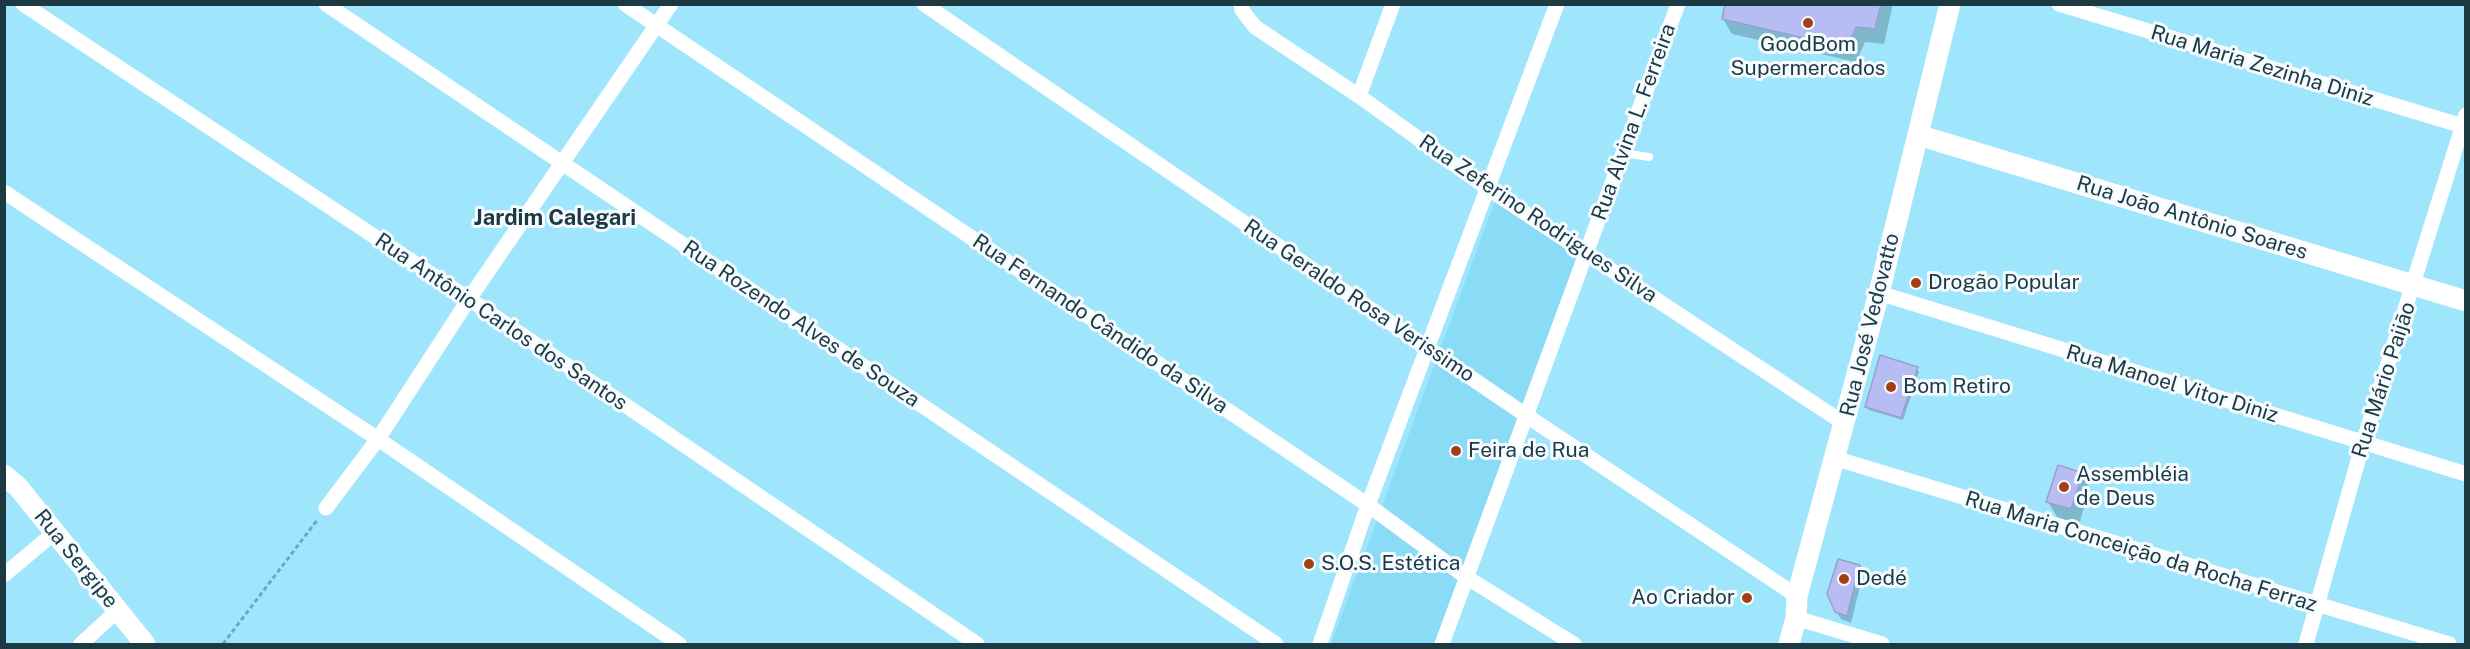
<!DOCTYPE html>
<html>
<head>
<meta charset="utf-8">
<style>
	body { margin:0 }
	#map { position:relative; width:2470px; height:649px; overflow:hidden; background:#9fe6fd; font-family:"Public Sans",sans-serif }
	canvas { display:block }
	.frame { position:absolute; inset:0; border:6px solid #1d3a43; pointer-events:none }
</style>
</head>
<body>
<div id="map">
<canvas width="2470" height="649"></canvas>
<div class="frame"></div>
</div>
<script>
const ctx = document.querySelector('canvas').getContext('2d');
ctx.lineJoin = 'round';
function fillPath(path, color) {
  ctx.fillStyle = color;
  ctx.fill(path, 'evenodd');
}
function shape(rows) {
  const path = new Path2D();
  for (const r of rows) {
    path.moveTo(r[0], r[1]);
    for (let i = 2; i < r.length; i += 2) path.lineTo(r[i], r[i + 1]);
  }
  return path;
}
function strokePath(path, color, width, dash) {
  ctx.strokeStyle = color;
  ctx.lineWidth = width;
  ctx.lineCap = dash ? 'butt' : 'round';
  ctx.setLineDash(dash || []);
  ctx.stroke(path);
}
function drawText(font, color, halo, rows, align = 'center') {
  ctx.font = font + ' "Public Sans",sans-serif';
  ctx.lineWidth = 6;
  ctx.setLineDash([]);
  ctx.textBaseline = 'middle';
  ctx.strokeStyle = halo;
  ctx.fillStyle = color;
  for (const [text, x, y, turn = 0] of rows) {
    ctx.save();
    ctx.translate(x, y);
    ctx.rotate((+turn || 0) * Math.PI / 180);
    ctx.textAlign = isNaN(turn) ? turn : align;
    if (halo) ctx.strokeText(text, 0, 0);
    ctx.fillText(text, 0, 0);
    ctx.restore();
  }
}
fillPath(shape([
	[1495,201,1584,258,1438,644,1331,644]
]), '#8adbf5');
fillPath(shape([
	[1727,4,1893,4,1884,44,1865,42,1856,62,1732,34,1723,19],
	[1917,369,1919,372,1903,420,1869,410,1867,407],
	[2082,474,2090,489,2079,524,2057,517,2048,502],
	[1859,566,1863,574,1851,623,1841,619,1836,611]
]), '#0003');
const building = shape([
	[1725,4,1881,4,1875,29,1856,27,1847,48,1722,19,1725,4],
	[1880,355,1918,367,1901,418,1865,407,1880,355],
	[2058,465,2083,473,2071,509,2046,502,2058,465],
	[1838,559,1860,565,1847,616,1835,612,1827,594,1838,559]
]);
fillPath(building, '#b7bcf3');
strokePath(building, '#999fd3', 1.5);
strokePath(shape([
	[223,644,318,519]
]), '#70a8ba', 3, [4.5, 3]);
strokePath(shape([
	[1623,153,1649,157]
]), '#fff', 8);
strokePath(shape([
	[23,4,469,299,977,644],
	[326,4,1276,644],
	[625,4,1368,505,1466,577,1574,644],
	[924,4,1527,416,1797,596],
	[1241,4,1242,10,1255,27,1359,96,1487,188,1845,424],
	[2059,4,2466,127],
	[1359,96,1393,4],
	[4,192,378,439,679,644],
	[1879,293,2466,474],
	[1834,458,2449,644],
	[326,508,378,439,469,299,671,4],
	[4,575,54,533],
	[1796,618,1882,644],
	[81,644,117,611],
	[1320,644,1368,505,1557,4],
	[1442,644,1678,4],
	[2306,644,2363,443,2466,115]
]), '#fff', 15);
strokePath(shape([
	[1918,135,2466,301],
	[4,475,18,487,145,644],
	[1789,644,1796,618,1797,596,1879,293,1950,4]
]), '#fff', 21);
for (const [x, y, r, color] of [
	[1808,23,6,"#a43e15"],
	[1916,283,6,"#a43e15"],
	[1891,387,6,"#a43e15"],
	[1456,451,6,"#a43e15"],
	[2064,487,6,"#a43e15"],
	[1309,564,6,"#a43e15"],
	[1844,579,6,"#a43e15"],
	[1747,598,6,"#a43e15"]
]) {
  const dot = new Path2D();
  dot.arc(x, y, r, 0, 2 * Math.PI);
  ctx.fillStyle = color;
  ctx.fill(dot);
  strokePath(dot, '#f5fbfe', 2);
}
drawText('21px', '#1d3a43', '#f5fbfe', [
	["GoodBom",1808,45,"center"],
	["Supermercados",1808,69,"center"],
	["Drogão Popular",1928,283],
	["Bom Retiro",1903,387],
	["Feira de Rua",1468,451],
	["Assembléia",2076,475],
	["de Deus",2076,499],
	["S.O.S. Estética",1321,564],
	["Dedé",1856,579],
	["Ao Criador",1735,598,"right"]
], 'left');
drawText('21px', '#1d3a43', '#f5fbfe', [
	["Rua Maria Zezinha Diniz",2262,66,17],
	["Rua Alvina L. Ferreira",1634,122,-70],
	["Rua João Antônio Soares",2192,218,17],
	["Rua Zeferino Rodrigues Silva",1538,219,34],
	["Rua Geraldo Rosa Verissimo",1359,301,34],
	["Rua Antônio Carlos dos Santos",501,322,34],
	["Rua Rozendo Alves de Souza",801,324,34],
	["Rua Fernando Cândido da Silva",1100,324,34],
	["Rua José Vedovatto",1870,325,-76],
	["Rua Mário Paijão",2384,380,-72],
	["Rua Manoel Vitor Diniz",2172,384,17],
	["Rua Maria Conceição da Rocha Ferraz",2141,552,17],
	["Rua Sergipe",76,559,51]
]);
drawText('bold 22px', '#1d3a43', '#f5fbfe', [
	["Jardim Calegari",555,218]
]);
</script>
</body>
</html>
